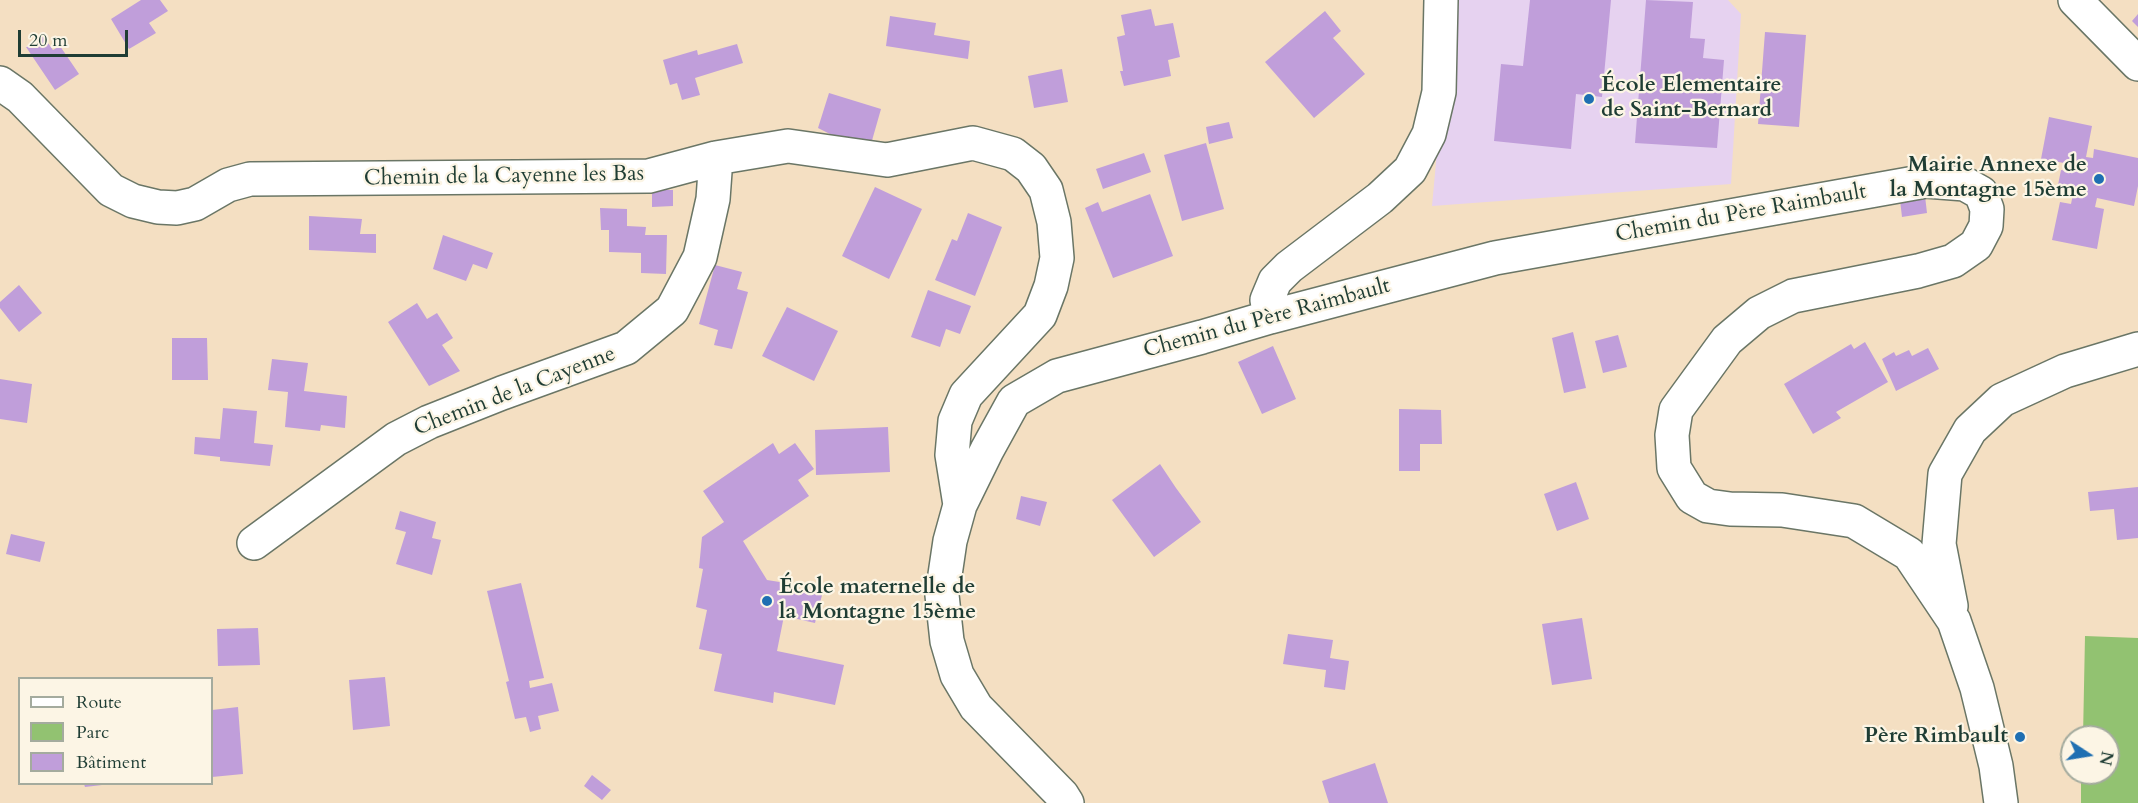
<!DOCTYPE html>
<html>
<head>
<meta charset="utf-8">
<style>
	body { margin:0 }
	#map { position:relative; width:2138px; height:803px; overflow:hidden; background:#f4dfc2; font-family:Cardo,serif }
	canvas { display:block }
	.legend { position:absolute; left:18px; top:677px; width:195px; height:108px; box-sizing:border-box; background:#fcf5e5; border:2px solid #a4ab9e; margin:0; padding:8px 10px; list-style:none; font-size:18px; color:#1f3d34 }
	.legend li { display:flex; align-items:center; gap:12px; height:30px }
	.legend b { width:30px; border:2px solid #a4ab9e }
	.north { position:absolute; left:2060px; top:725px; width:60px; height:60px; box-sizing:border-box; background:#fcf5e5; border:2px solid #a4ab9e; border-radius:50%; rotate:102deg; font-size:16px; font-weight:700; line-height:24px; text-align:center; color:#1f3d34 }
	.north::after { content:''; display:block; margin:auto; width:21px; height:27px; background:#1f6fb2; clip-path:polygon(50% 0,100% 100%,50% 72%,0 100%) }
	.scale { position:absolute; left:18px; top:30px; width:110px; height:27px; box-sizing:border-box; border:3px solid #1f3d34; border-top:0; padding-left:8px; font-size:18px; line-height:21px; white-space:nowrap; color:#1f3d34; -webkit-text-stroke:4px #fcf5e5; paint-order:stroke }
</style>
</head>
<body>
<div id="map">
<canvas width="2138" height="803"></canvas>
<ul class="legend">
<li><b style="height:8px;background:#fff"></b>Route</li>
<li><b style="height:16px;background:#92c271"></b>Parc</li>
<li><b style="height:16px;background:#c09eda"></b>Bâtiment</li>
</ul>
<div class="north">N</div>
<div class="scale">20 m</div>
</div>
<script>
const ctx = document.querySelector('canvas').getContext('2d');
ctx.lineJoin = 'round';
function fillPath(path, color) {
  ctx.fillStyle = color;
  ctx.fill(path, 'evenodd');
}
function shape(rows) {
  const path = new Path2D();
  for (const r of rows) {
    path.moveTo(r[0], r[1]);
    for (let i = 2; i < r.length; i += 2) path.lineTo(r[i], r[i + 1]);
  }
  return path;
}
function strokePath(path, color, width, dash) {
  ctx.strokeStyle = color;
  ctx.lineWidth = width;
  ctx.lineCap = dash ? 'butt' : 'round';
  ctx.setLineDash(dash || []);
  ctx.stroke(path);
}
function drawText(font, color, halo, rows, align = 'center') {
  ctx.font = font + ' Cardo,serif';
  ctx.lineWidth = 4.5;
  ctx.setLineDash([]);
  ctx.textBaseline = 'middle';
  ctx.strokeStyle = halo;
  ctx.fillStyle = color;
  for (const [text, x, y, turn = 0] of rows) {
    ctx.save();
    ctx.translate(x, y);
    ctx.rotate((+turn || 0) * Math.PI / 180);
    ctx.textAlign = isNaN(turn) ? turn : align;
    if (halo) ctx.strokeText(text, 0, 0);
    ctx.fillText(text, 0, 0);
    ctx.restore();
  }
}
fillPath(shape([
	[1451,0,1728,0,1741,14,1731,184,1432,206]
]), '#e6d2f0');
fillPath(shape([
	[2085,636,2138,638,2138,803,2081,803,2081,773,2108,773,2108,737,2083,737]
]), '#92c271');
fillPath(shape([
	[141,0,160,0,168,11,149,23,156,33,129,49,111,19],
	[1530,0,1611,0,1602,97,1576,94,1571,149,1494,141,1501,64,1523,66],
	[1646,0,1693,2,1690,38,1705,39,1703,58,1724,60,1717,148,1635,143],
	[1151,9,1155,26,1173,23,1180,57,1168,60,1171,76,1124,86,1120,71,1123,71,1117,37,1125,35,1121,15],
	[1325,11,1341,31,1333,38,1365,74,1314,118,1265,62],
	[2138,14,2138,27,2132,21],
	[890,16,936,23,934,35,970,41,968,59,886,46],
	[1765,32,1806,35,1799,127,1758,124],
	[43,36,53,50,60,46,79,74,55,90,26,47],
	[737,44,743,63,695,78,700,95,682,100,677,83,670,85,663,60,697,50,698,55],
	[1062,69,1068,102,1034,108,1028,76],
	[829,93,881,109,871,144,838,138,818,128],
	[2049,117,2092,126,2086,157,2093,158,2094,149,2138,158,2138,186,2134,206,2097,198,2095,207,2104,209,2097,249,2052,240,2060,202,2071,204,2073,194,2057,190,2061,170,2068,171,2070,164,2041,159],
	[1229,122,1233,138,1209,144,1206,127],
	[1206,143,1224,209,1182,221,1164,155],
	[1144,153,1151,172,1103,189,1096,169],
	[875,187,922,209,889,279,842,256],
	[652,190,673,190,673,206,652,207],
	[1150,194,1173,256,1113,278,1085,208,1098,202,1102,212],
	[1925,196,1927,213,1902,217,1900,200],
	[600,208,627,209,627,226,646,227,645,235,667,235,666,274,641,273,641,253,609,252,609,230,601,230],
	[968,213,1002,227,975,296,935,280,952,239,957,241],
	[309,216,362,219,360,234,376,234,376,253,309,250],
	[443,235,493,253,487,269,473,264,466,281,433,269],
	[715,265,742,272,737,289,748,292,732,349,714,345,718,330,699,324],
	[19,285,42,313,19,332,0,308,0,302],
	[928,290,971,306,960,334,946,329,940,347,911,337],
	[417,303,427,319,437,313,453,338,442,345,460,371,429,386,388,322],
	[787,307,838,331,814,381,762,356],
	[1573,332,1586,388,1564,393,1552,338],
	[1618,335,1627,367,1603,373,1595,341],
	[172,338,207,338,208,380,172,380],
	[1865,342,1888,382,1836,412,1841,418,1813,434,1784,384,1851,344,1854,349],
	[1273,346,1296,399,1262,414,1238,362],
	[1928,348,1939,369,1896,391,1882,359,1894,352,1896,356,1909,350,1912,356],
	[272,359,308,363,304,391,347,396,345,428,321,425,320,431,285,427,288,392,268,390],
	[0,379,32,384,27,423,0,419],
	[223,408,257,411,254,443,273,445,270,466,220,461,220,457,194,454,195,437,220,439],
	[1399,409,1441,410,1442,444,1420,444,1420,471,1399,471],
	[888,427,890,472,816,475,815,430],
	[773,443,779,454,795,443,814,469,798,480,809,496,743,541,767,580,786,583,785,587,822,595,815,623,784,616,777,651,844,665,835,705,774,692,773,703,714,691,722,654,699,649,707,610,696,607,703,569,699,568,702,537,724,522,703,491],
	[1160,464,1176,488,1201,522,1154,557,1112,500],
	[1576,482,1589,519,1557,531,1544,494],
	[2138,487,2138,538,2117,540,2114,509,2090,511,2088,492],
	[1021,496,1047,502,1040,526,1016,519],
	[400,511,436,522,432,538,441,540,432,575,396,564,406,532,395,529],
	[11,534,45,542,40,562,6,554],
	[521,583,544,678,529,681,530,688,552,683,559,711,538,716,541,729,530,732,526,717,515,719,506,682,509,681,487,591],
	[1582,618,1592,679,1552,685,1542,624],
	[258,628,260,665,218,666,217,629],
	[1288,634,1333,640,1330,658,1349,661,1345,690,1324,687,1326,670,1283,664],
	[385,677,390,726,353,730,349,680],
	[238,707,243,774,212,777,212,710],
	[1375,763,1388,803,1329,803,1322,781],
	[592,775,611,790,602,800,584,786],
	[84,784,102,784,102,785,85,787]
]), '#c09eda');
const minor = shape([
	[2075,0,2138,64],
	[0,83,20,97,111,190,133,201,158,207,177,208,195,204,228,185,250,179,649,176,716,158,788,146,887,160,973,143,1013,154,1031,168,1046,190,1054,222,1057,258,1051,286,1040,315,966,395,955,421,952,455,960,505],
	[1270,317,1267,300,1275,281,1289,267,1380,198,1410,170,1429,134,1439,92,1441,0],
	[254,543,396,439,429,422,502,393,626,348,672,310,700,257,713,199,716,158],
	[1951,606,1939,544,1945,474,1970,430,2002,400,2065,371,2138,349],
	[1067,803,1062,795,976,707,957,675,947,641,942,595,950,541,960,505,987,450,1014,401,1057,376,1202,337,1270,317,1495,258,1926,181,1965,184,1981,193,1987,209,1986,226,1976,245,1953,261,1918,271,1793,296,1759,313,1727,340,1676,410,1672,435,1674,468,1692,497,1708,506,1730,509,1782,510,1854,521,1909,554,1954,621,1977,688,1996,766,2001,803]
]);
strokePath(minor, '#6a7666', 36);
strokePath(minor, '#fff', 33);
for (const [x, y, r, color] of [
	[1589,99,6,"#1f6fb2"],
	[2099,179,6,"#1f6fb2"],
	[767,601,6,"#1f6fb2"],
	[2020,737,6,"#1f6fb2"]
]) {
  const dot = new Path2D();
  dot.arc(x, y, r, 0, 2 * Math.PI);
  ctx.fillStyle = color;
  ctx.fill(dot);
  strokePath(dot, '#fcf5e5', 2);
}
drawText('bold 22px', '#1f3d34', '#fcf5e5', [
	["École Elementaire",1601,86],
	["de Saint-Bernard",1601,111],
	["Mairie Annexe de",2087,166,"right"],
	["la Montagne 15ème",2087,191,"right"],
	["École maternelle de",779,588],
	["la Montagne 15ème",779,613],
	["Père Rimbault",2008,737,"right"]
], 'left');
drawText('22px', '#1f3d34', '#fcf5e5', [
	["Chemin de la Cayenne les Bas",504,177,-1],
	["Chemin du Père Raimbault",1741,214,-10],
	["Chemin du Père Raimbault",1267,319,-15],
	["Chemin de la Cayenne",515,392,-21]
]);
</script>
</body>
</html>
